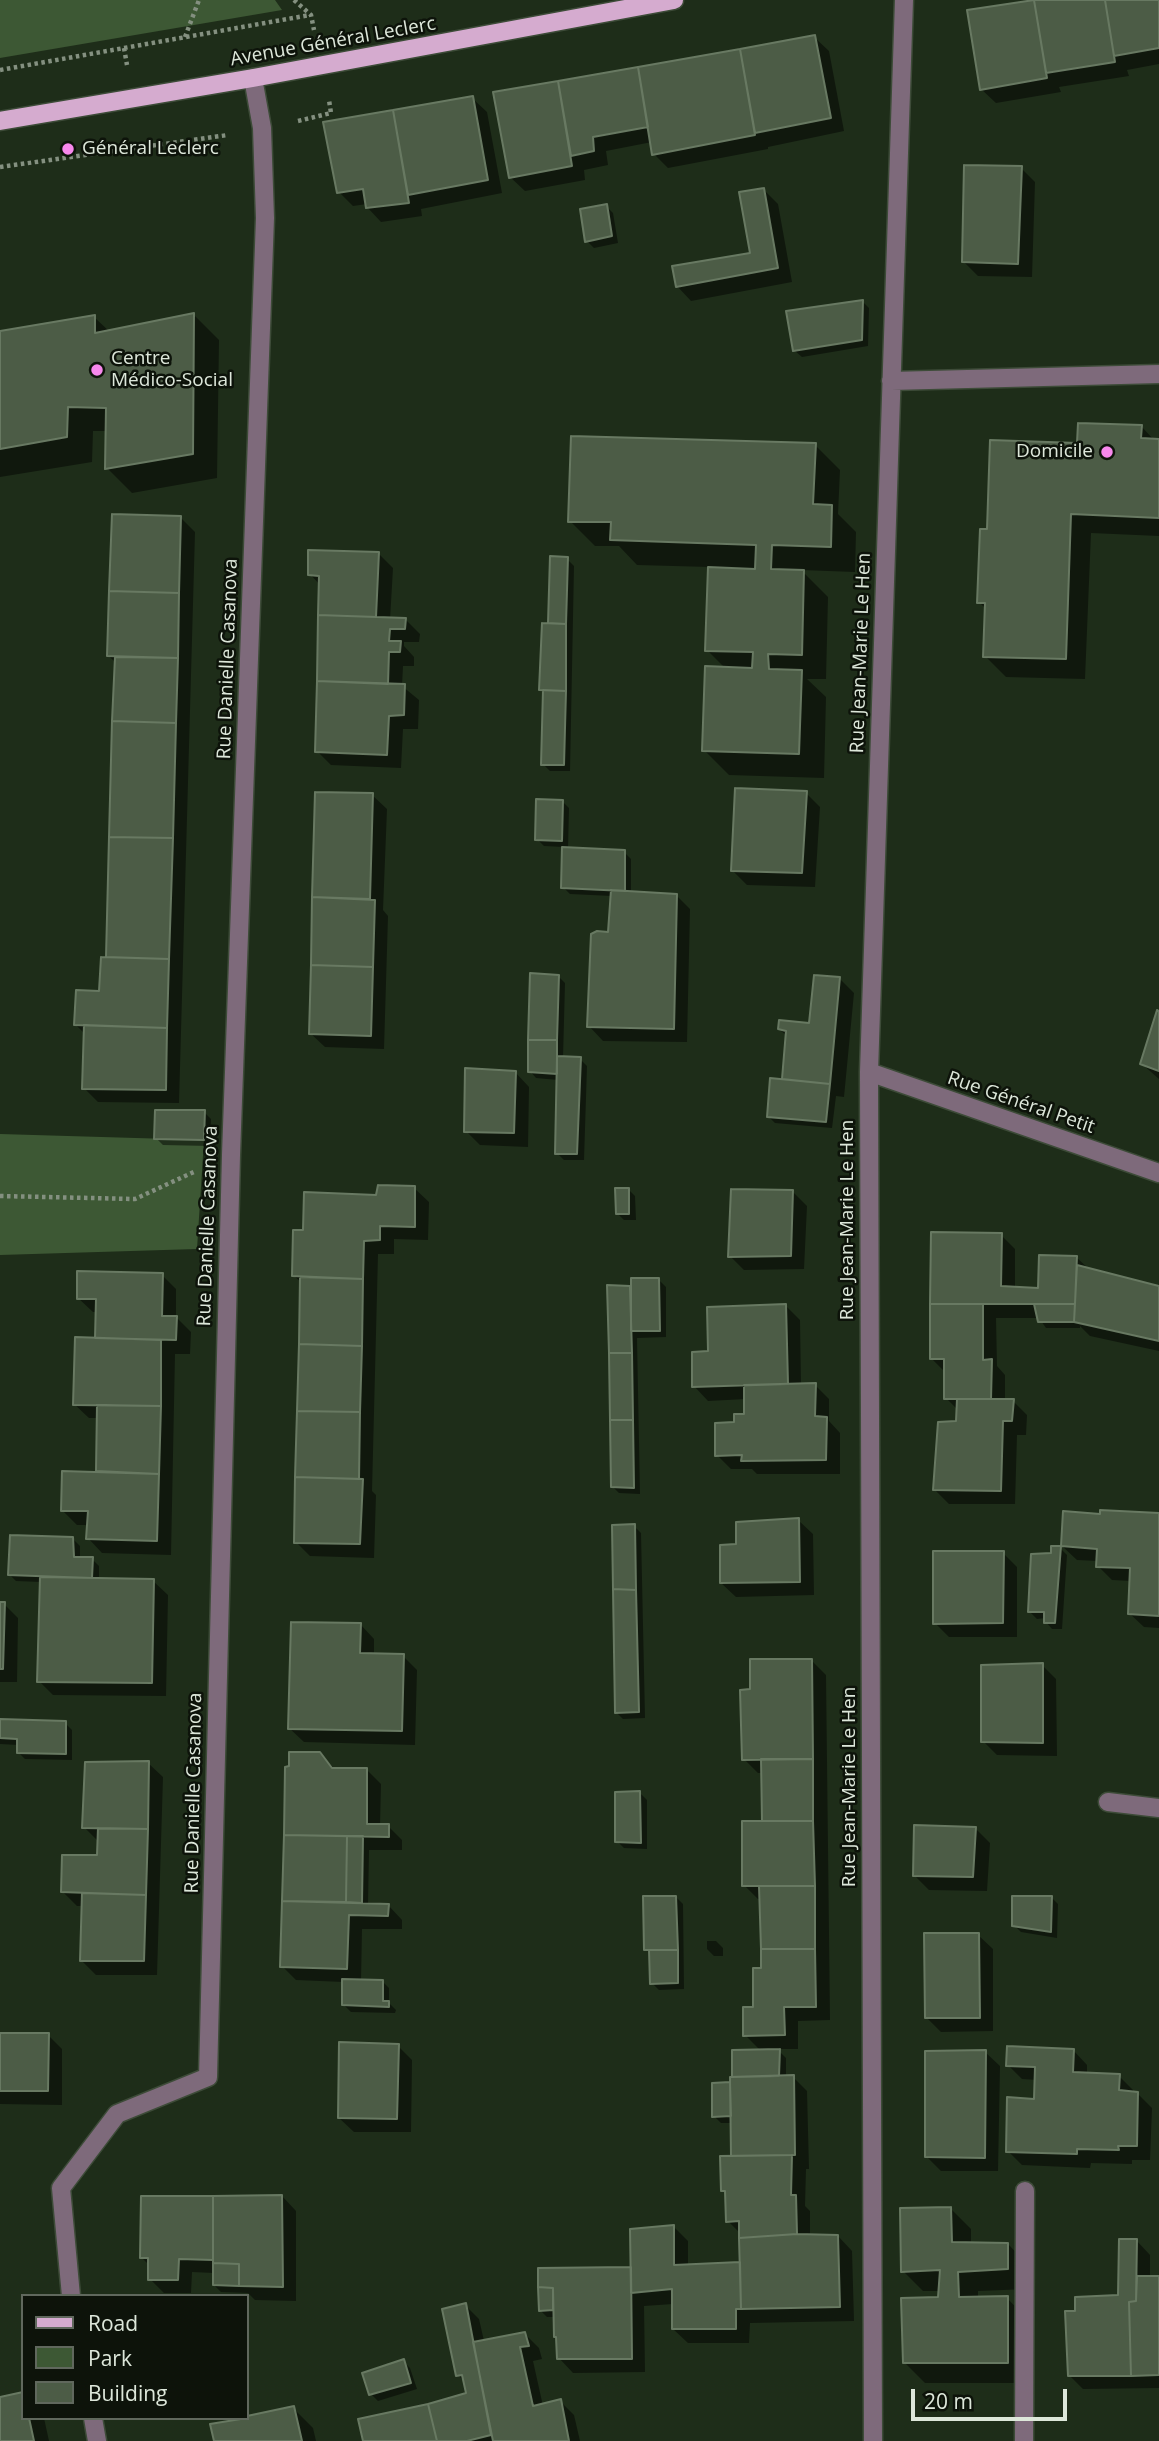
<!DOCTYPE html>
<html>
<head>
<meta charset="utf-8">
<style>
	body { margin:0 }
	#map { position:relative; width:1159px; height:2441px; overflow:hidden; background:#1e2d19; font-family:"Open Sans",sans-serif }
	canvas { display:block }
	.legend { position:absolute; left:21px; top:2294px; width:228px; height:126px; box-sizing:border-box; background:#0d130a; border:2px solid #60685d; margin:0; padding:9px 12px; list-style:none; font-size:21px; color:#dde7da }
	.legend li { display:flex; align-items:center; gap:14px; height:35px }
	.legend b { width:35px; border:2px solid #60685d }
	.scale { position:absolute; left:911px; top:2389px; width:156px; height:32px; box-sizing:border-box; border:4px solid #dde7da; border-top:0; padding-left:9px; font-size:21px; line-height:24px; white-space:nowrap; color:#dde7da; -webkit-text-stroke:5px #0d130a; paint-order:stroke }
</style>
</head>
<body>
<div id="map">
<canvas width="1159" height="2441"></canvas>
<ul class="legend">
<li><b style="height:9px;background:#d5abcf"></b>Road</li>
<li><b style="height:19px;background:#3d5834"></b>Park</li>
<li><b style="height:19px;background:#4c5c46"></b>Building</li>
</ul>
<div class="scale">20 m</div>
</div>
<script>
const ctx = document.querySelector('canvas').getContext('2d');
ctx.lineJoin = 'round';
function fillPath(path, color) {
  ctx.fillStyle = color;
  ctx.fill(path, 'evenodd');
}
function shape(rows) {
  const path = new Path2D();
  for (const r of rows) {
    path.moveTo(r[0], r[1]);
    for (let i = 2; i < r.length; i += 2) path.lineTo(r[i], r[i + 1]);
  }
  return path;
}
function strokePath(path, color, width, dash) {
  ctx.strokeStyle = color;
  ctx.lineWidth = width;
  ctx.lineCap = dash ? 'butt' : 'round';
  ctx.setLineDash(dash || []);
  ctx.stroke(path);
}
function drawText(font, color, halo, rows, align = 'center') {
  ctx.font = font + ' "Open Sans",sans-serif';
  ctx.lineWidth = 5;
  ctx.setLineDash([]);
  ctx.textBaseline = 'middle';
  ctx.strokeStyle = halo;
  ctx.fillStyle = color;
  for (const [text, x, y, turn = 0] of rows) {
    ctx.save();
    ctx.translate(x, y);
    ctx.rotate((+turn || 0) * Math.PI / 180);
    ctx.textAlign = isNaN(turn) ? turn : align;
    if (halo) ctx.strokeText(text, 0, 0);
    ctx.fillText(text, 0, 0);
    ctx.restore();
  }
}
fillPath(shape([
	[0,0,275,0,282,10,0,58],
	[0,1134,204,1140,197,1249,0,1255]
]), '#3d5834');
fillPath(shape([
	[1037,0,1159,0,1159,64,1127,70,1129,76,1059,87,1061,92,996,103,981,89],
	[814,37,829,51,844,131,768,147,768,149,668,168,654,154,652,142,606,151,608,165,584,170,585,180,525,191,510,177,495,94],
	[472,98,487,112,502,193,421,209,422,216,381,222,367,207,367,204,353,206,339,192,325,124],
	[1021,168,1035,182,1032,277,978,276,964,262],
	[764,190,778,204,792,282,691,301,677,286,752,254],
	[606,206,613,213,618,243,594,248,587,241],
	[862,301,869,308,868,346,802,357,795,351],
	[194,315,219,340,217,478,132,493,107,468,107,431,93,431,92,462,0,477,0,333,94,317,110,332],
	[1141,426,1154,440,1159,440,1159,536,1091,533,1085,679,1006,677,985,656,987,610,979,602,989,531,1078,444],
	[815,445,840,470,838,514,856,532,855,572,801,570,828,597,826,679,807,679,826,697,824,778,729,775,704,750,726,669,707,650,710,567,637,565,619,546,595,546,570,521],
	[181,518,195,532,179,1103,98,1102,84,1088,85,1034,76,1025,101,992,107,959,116,663,109,656],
	[379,554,393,568,390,620,406,620,420,634,419,642,404,642,404,646,414,657,414,666,403,666,402,686,419,700,418,729,403,729,401,768,331,765,317,751,321,586,310,574],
	[552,558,567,559,574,566,570,771,550,771,543,764,544,692,541,689,549,625],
	[806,793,820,807,815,887,747,885,733,871],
	[317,794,372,795,387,809,383,910,388,916,384,1049,325,1047,310,1033],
	[562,801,569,808,568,849,624,852,631,859,631,893,676,895,690,909,687,1042,603,1041,589,1026,610,934,612,896,570,894,563,887,564,847,544,846,537,839],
	[558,976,565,983,563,1058,580,1059,587,1066,584,1160,564,1160,557,1153,558,1080,536,1078,530,1071],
	[840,979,854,993,844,1097,836,1096,832,1128,775,1123,768,1116,783,1081,788,1037,779,1029,810,1025],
	[1159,1013,1159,1079,1142,1064],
	[515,1072,529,1087,528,1147,480,1145,466,1131],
	[204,1112,211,1119,210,1146,163,1145,156,1138],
	[414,1188,429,1202,428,1240,394,1239,394,1254,378,1254,372,1491,376,1495,374,1558,310,1556,296,1542,302,1283,294,1276,305,1232,378,1197],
	[628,1189,635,1196,636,1220,624,1220,618,1214],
	[793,1192,807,1206,804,1269,744,1270,730,1256],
	[1001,1235,1015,1249,1015,1288,1040,1290,1076,1257,1090,1270,1159,1288,1159,1351,1090,1336,1080,1326,1080,1328,1046,1328,1039,1318,996,1318,997,1366,1005,1375,1005,1401,1013,1401,1027,1415,1026,1435,1017,1435,1015,1504,949,1504,935,1490,957,1423,958,1410,946,1398,946,1373,932,1359],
	[162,1275,176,1289,176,1317,191,1332,190,1354,175,1354,171,1555,102,1553,88,1538,89,1525,77,1525,63,1511,98,1473,99,1418,89,1418,74,1404,96,1340,97,1312,93,1312,78,1298],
	[659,1280,666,1287,666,1337,637,1338,640,1494,619,1493,612,1486,608,1287,632,1288],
	[786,1306,800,1320,801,1385,815,1385,829,1399,829,1421,840,1433,840,1474,757,1474,752,1469,731,1469,717,1455,736,1424,746,1416,746,1399,708,1401,694,1386,710,1352],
	[1101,1515,1159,1515,1159,1628,1144,1627,1129,1613,1131,1581,1112,1580,1098,1566,1098,1561,1077,1560,1062,1546],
	[798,1520,813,1534,814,1595,736,1597,721,1583,738,1545],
	[634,1526,641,1533,645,1718,623,1719,616,1712],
	[73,1539,80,1546,80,1559,92,1559,99,1566,99,1580,153,1581,168,1595,166,1696,53,1695,39,1681,41,1582,16,1581,9,1574],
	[1060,1548,1067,1555,1062,1629,1052,1629,1046,1622,1046,1618,1037,1619,1030,1612,1053,1554],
	[1003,1553,1017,1567,1017,1637,949,1637,935,1623],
	[0,1603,4,1604,18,1618,17,1682,0,1682],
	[360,1624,374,1639,374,1655,403,1656,417,1670,415,1745,304,1742,289,1728],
	[811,1660,826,1675,830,2020,798,2021,798,2049,777,2049,786,2058,786,2077,793,2077,807,2091,809,2169,806,2169,805,2206,810,2211,810,2236,838,2236,852,2251,854,2321,750,2323,749,2343,688,2343,673,2329,673,2304,644,2306,645,2372,573,2373,559,2358,555,2317,547,2317,540,2310,540,2289,632,2268,674,2227,688,2241,688,2266,742,2264,741,2234,728,2221,727,2194,723,2190,733,2158,732,2123,721,2123,714,2116,714,2085,732,2084,761,2051,745,2035,755,2009,762,1969,761,1899,758,1899,744,1885,764,1823,763,1773,758,1773,744,1759,752,1690],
	[1042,1665,1056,1679,1057,1756,997,1755,983,1741],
	[0,1721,65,1723,72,1730,72,1760,25,1759,18,1752,18,1745,0,1744],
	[320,1754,335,1769,367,1770,381,1784,380,1826,388,1826,402,1840,402,1850,369,1850,368,1905,388,1905,402,1920,402,1929,362,1929,361,1981,382,1981,389,1988,389,2003,396,2010,395,2013,351,2012,344,2005,344,1982,296,1980,282,1966,286,1768],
	[148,1763,163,1777,157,1975,96,1975,82,1961,83,1906,77,1906,63,1892,98,1857,99,1842,84,1827],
	[640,1793,647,1800,647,1849,624,1848,617,1841],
	[976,1829,990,1843,987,1891,929,1890,914,1875],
	[676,1897,683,1904,684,1989,659,1990,652,1983,651,1955,646,1949],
	[1051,1897,1058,1904,1057,1938,1021,1932,1014,1925],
	[978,1935,993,1949,993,2031,941,2032,927,2018],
	[707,1941,716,1941,723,1948,723,1956,714,1956,707,1949],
	[0,2035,48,2035,62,2049,62,2105,0,2104],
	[398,2046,412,2060,411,2132,354,2132,339,2118],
	[1073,2050,1087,2065,1087,2074,1119,2076,1133,2090,1133,2093,1138,2094,1152,2108,1150,2160,1132,2160,1132,2164,1091,2163,1090,2168,1022,2165,1008,2151,1036,2100,1037,2080,1022,2079,1008,2065],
	[985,2052,1000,2066,998,2171,941,2171,927,2157],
	[282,2196,296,2211,296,2301,255,2300,248,2293,221,2292,214,2285,214,2273,192,2272,191,2293,164,2293,150,2279,150,2266,142,2258],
	[951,2209,971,2229,971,2244,1008,2244,1028,2265,1028,2289,978,2291,978,2298,1007,2298,1027,2319,1027,2383,925,2383,904,2362,940,2299,941,2291,923,2291,903,2271],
	[1136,2240,1150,2255,1150,2278,1159,2278,1159,2388,1083,2389,1069,2375,1077,2312,1120,2296],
	[465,2305,479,2319,484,2341,525,2334,539,2348,542,2359,533,2361,543,2406,560,2401,574,2415,580,2441,365,2441,468,2395,465,2382,458,2375],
	[403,2361,410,2368,417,2389,378,2401,371,2394],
	[0,2399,23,2418,44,2418,49,2441,0,2441],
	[293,2408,313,2428,316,2441,216,2441,212,2425]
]), '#0007');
const building = shape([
	[1034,0,1047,78,980,90,967,10,1034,0],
	[1034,0,1105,0,1115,62,1046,73,1034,0],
	[1105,0,1159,0,1159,48,1114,56,1105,0],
	[815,35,831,118,755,133,740,49,815,35],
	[740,49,755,135,652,155,638,67,740,49],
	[638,67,648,127,593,137,594,151,571,156,558,81,638,67],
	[558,81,572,166,509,178,493,92,558,81],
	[473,96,488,180,408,195,393,110,473,96],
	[393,110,409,203,366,208,363,189,337,193,323,122,393,110],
	[964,165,1022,166,1018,264,962,262,964,165],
	[764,188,778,268,676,287,672,266,750,253,739,192,764,188],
	[607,204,612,236,585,242,580,209,607,204],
	[863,300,862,340,793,351,786,311,863,300],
	[194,313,193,454,105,469,106,408,68,407,67,437,0,449,0,331,95,315,95,333,194,313],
	[1078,423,1142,425,1141,438,1159,439,1159,518,1071,514,1066,659,983,657,985,603,977,603,980,529,987,529,990,440,1077,443,1078,423],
	[571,436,816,443,813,504,832,505,831,547,772,545,771,569,804,570,802,655,768,654,769,669,802,670,799,754,702,751,705,666,752,668,753,652,705,651,708,567,755,569,756,545,610,540,611,522,568,522,571,436],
	[112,514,181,516,179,593,109,591,112,514],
	[308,550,379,552,376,617,318,615,319,576,308,575,308,550],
	[550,556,568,557,566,624,548,623,550,556],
	[109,591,179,593,178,658,107,656,109,591],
	[318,615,406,618,405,629,390,629,389,641,401,641,400,652,389,652,388,684,317,681,318,615],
	[542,623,566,624,566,691,539,690,542,623],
	[115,657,178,658,176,723,112,721,115,657],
	[317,681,405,684,404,715,389,716,387,755,315,752,317,681],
	[543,690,566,691,564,765,541,765,543,690],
	[112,721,176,723,173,838,109,837,112,721],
	[735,788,807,791,802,873,731,871,735,788],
	[315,792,373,793,370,899,312,897,315,792],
	[536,799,563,800,562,841,535,840,536,799],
	[109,837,173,838,169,959,106,957,109,837],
	[562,847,625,850,625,891,561,888,562,847],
	[611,890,677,894,674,1029,587,1027,591,934,597,931,608,932,611,890],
	[312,897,375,900,373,967,311,965,312,897],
	[101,957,169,959,167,1028,74,1025,76,990,99,991,101,957],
	[311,965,373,967,371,1036,309,1034,311,965],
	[530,973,559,975,557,1040,528,1040,530,973],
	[814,975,840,977,830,1084,782,1079,786,1031,778,1029,779,1020,809,1023,814,975],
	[1157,1010,1159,1011,1159,1071,1140,1064,1157,1010],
	[84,1025,167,1028,166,1090,82,1089,84,1025],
	[528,1040,557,1040,557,1074,528,1072,528,1040],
	[557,1056,581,1057,577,1154,555,1154,557,1056],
	[465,1068,516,1071,514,1133,464,1132,465,1068],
	[770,1078,830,1084,826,1122,767,1117,770,1078],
	[155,1110,205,1110,204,1140,154,1139,155,1110],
	[378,1185,415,1186,415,1227,380,1226,380,1240,364,1241,363,1279,292,1276,293,1230,303,1230,304,1192,376,1195,378,1185],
	[615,1188,629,1188,629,1214,616,1214,615,1188],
	[731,1189,793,1190,791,1256,728,1257,731,1189],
	[931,1232,1002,1233,1001,1286,1038,1288,1039,1255,1077,1256,1075,1304,930,1304,931,1232],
	[1077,1265,1159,1286,1159,1341,1074,1322,1077,1265],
	[77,1271,163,1273,162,1316,177,1316,176,1340,95,1338,96,1299,77,1299,77,1271],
	[300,1277,363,1279,362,1346,299,1344,300,1277],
	[631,1278,659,1278,660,1331,631,1331,631,1278],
	[607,1285,630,1286,632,1353,609,1353,607,1285],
	[786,1304,788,1384,692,1387,692,1352,708,1351,707,1307,786,1304],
	[930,1304,983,1304,983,1360,992,1359,991,1399,944,1399,944,1359,930,1359,930,1304],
	[1034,1304,1075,1304,1074,1322,1038,1322,1034,1304],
	[75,1337,161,1340,161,1406,73,1405,75,1337],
	[299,1344,362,1346,360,1412,297,1411,299,1344],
	[609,1353,632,1353,633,1420,610,1420,609,1353],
	[816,1383,815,1416,827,1417,826,1460,741,1461,742,1455,715,1456,715,1423,734,1422,734,1414,744,1414,744,1385,816,1383],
	[957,1399,1014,1399,1012,1421,1003,1421,1001,1491,933,1490,938,1422,956,1421,957,1399],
	[97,1405,161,1406,159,1474,96,1471,97,1405],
	[297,1411,360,1412,359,1479,295,1477,297,1411],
	[610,1420,633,1420,634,1488,611,1487,610,1420],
	[62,1471,159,1474,157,1541,86,1539,88,1511,61,1511,62,1471],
	[295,1477,363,1479,360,1544,294,1543,295,1477],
	[1100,1510,1159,1513,1159,1616,1128,1614,1130,1568,1096,1567,1097,1549,1061,1546,1063,1511,1100,1514,1100,1510],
	[799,1518,800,1582,720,1583,720,1545,736,1544,736,1522,799,1518],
	[635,1524,636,1590,613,1589,612,1525,635,1524],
	[10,1535,73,1537,74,1557,93,1557,92,1578,8,1575,10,1535],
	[1051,1546,1061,1546,1055,1623,1044,1623,1044,1612,1028,1612,1031,1554,1051,1553,1051,1546],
	[933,1551,1004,1551,1003,1623,933,1624,933,1551],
	[40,1577,154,1579,152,1683,37,1682,40,1577],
	[613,1589,636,1590,639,1712,615,1713,613,1589],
	[0,1602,5,1602,3,1669,0,1669,0,1602],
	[291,1622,361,1623,360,1653,404,1654,402,1731,288,1729,291,1622],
	[750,1659,812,1659,813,1759,742,1760,740,1690,750,1689,750,1659],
	[1043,1663,1043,1743,981,1742,981,1665,1043,1663],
	[0,1719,66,1721,66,1754,17,1753,17,1739,0,1738,0,1719],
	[289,1752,320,1752,332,1768,367,1768,367,1824,389,1824,389,1837,284,1835,285,1767,289,1766,289,1752],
	[761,1759,813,1759,813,1821,762,1821,761,1759],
	[149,1761,148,1829,82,1828,85,1762,149,1761],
	[640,1791,641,1843,615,1842,615,1792,640,1791],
	[742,1821,813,1821,815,1886,742,1886,742,1821],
	[914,1825,976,1827,973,1877,913,1876,914,1825],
	[98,1828,148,1829,146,1895,61,1892,62,1855,97,1855,98,1828],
	[284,1835,347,1836,346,1902,282,1901,284,1835],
	[347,1836,363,1836,362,1903,346,1902,347,1836],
	[759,1886,815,1886,815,1949,761,1949,759,1886],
	[82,1893,146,1895,144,1961,80,1961,82,1893],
	[643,1896,676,1896,678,1950,644,1950,643,1896],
	[1012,1896,1052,1896,1051,1932,1012,1926,1012,1896],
	[282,1901,389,1904,388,1916,349,1915,347,1969,280,1967,282,1901],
	[924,1933,979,1933,980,2018,925,2018,924,1933],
	[761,1949,815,1949,816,2007,784,2007,785,2035,743,2036,743,2007,753,2007,753,1968,761,1968,761,1949],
	[649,1950,678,1950,678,1983,650,1984,649,1950],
	[342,1979,383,1980,383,2001,389,2001,389,2007,342,2005,342,1979],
	[0,2033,49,2033,48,2091,0,2091,0,2033],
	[339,2042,399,2044,397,2119,338,2118,339,2042],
	[1007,2046,1074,2049,1073,2072,1120,2074,1119,2090,1138,2092,1137,2146,1118,2146,1119,2150,1077,2149,1077,2154,1006,2152,1007,2097,1034,2099,1035,2067,1006,2066,1007,2046],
	[780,2049,779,2076,732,2077,732,2050,780,2049],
	[986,2050,985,2158,925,2157,925,2051,986,2050],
	[794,2075,795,2155,731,2156,730,2077,794,2075],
	[730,2082,731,2116,712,2117,712,2083,730,2082],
	[792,2155,791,2195,796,2195,797,2234,739,2238,739,2221,726,2222,725,2191,721,2191,720,2156,792,2155],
	[282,2195,283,2287,239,2286,239,2264,213,2263,213,2196,282,2195],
	[141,2196,213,2196,213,2260,179,2259,178,2280,148,2280,148,2258,140,2258,141,2196],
	[951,2207,952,2242,1008,2243,1008,2269,958,2272,959,2297,1008,2296,1008,2363,903,2363,901,2298,938,2297,940,2270,901,2272,900,2208,951,2207],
	[674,2225,674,2265,740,2262,741,2309,736,2309,736,2329,672,2329,672,2289,631,2293,630,2229,674,2225],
	[797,2234,838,2235,840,2307,741,2309,739,2238,797,2234],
	[1119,2239,1137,2239,1136,2301,1129,2302,1131,2376,1068,2376,1065,2311,1075,2311,1075,2297,1118,2295,1119,2239],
	[213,2263,239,2264,239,2286,213,2285,213,2263],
	[631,2267,632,2359,557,2359,556,2337,554,2337,553,2288,538,2287,538,2268,631,2267],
	[1137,2276,1159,2276,1159,2375,1131,2376,1129,2302,1136,2301,1137,2276],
	[538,2287,553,2288,553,2310,539,2311,538,2287],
	[466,2303,491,2435,467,2441,437,2441,428,2404,466,2393,462,2375,456,2376,442,2309,466,2303],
	[525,2332,529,2346,520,2347,533,2406,561,2399,569,2441,493,2441,473,2342,525,2332],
	[404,2359,411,2383,369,2395,362,2373,404,2359],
	[23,2392,23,2418,29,2418,34,2441,0,2441,0,2397,23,2392],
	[428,2404,437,2441,363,2441,358,2419,428,2404],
	[294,2406,302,2441,214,2441,210,2424,247,2418,247,2416,294,2406]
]);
fillPath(building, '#4c5c46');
strokePath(building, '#687962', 2);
const minor = shape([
	[891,381,1159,374],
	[869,1072,1159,1173],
	[1108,1802,1159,1808],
	[71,2296,61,2188,117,2114,208,2077,231,1155,265,218,262,128,253,78],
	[93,2418,97,2441],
	[873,2441,869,1072,904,0],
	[1024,2441,1025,2191]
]);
const major = shape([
	[0,121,253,78,674,0]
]);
strokePath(minor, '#3d4b38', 21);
strokePath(major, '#3d4b38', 21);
strokePath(shape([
	[294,0,311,15,314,30],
	[185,37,199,0],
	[124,48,127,65],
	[0,70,310,15],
	[298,121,331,113,329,100],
	[0,167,228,135],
	[0,1196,135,1199,196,1171]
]), '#849080', 4.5, [3.5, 3.5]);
strokePath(minor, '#7e6a7b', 18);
strokePath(major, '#d5abcf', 18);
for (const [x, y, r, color] of [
	[68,149,7,"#f788ec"],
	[97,370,7,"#f788ec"],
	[1107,452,7,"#f788ec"]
]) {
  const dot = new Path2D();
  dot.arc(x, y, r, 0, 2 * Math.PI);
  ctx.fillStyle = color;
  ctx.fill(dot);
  strokePath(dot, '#0d130a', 2.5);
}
drawText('19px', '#dde7da', '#0d130a', [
	["Avenue Général Leclerc",333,42,-10],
	["Rue Jean-Marie Le Hen",861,653,-88],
	["Rue Danielle Casanova",228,659,-88],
	["Rue Général Petit",1021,1103,19],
	["Rue Jean-Marie Le Hen",848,1220,-90],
	["Rue Danielle Casanova",208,1226,-88],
	["Rue Jean-Marie Le Hen",850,1787,-90],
	["Rue Danielle Casanova",194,1793,-89]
]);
drawText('19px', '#dde7da', '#0d130a', [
	["Général Leclerc",82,149],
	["Centre",111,359],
	["Médico-Social",111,381],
	["Domicile",1093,452,"right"]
], 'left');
</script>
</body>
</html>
